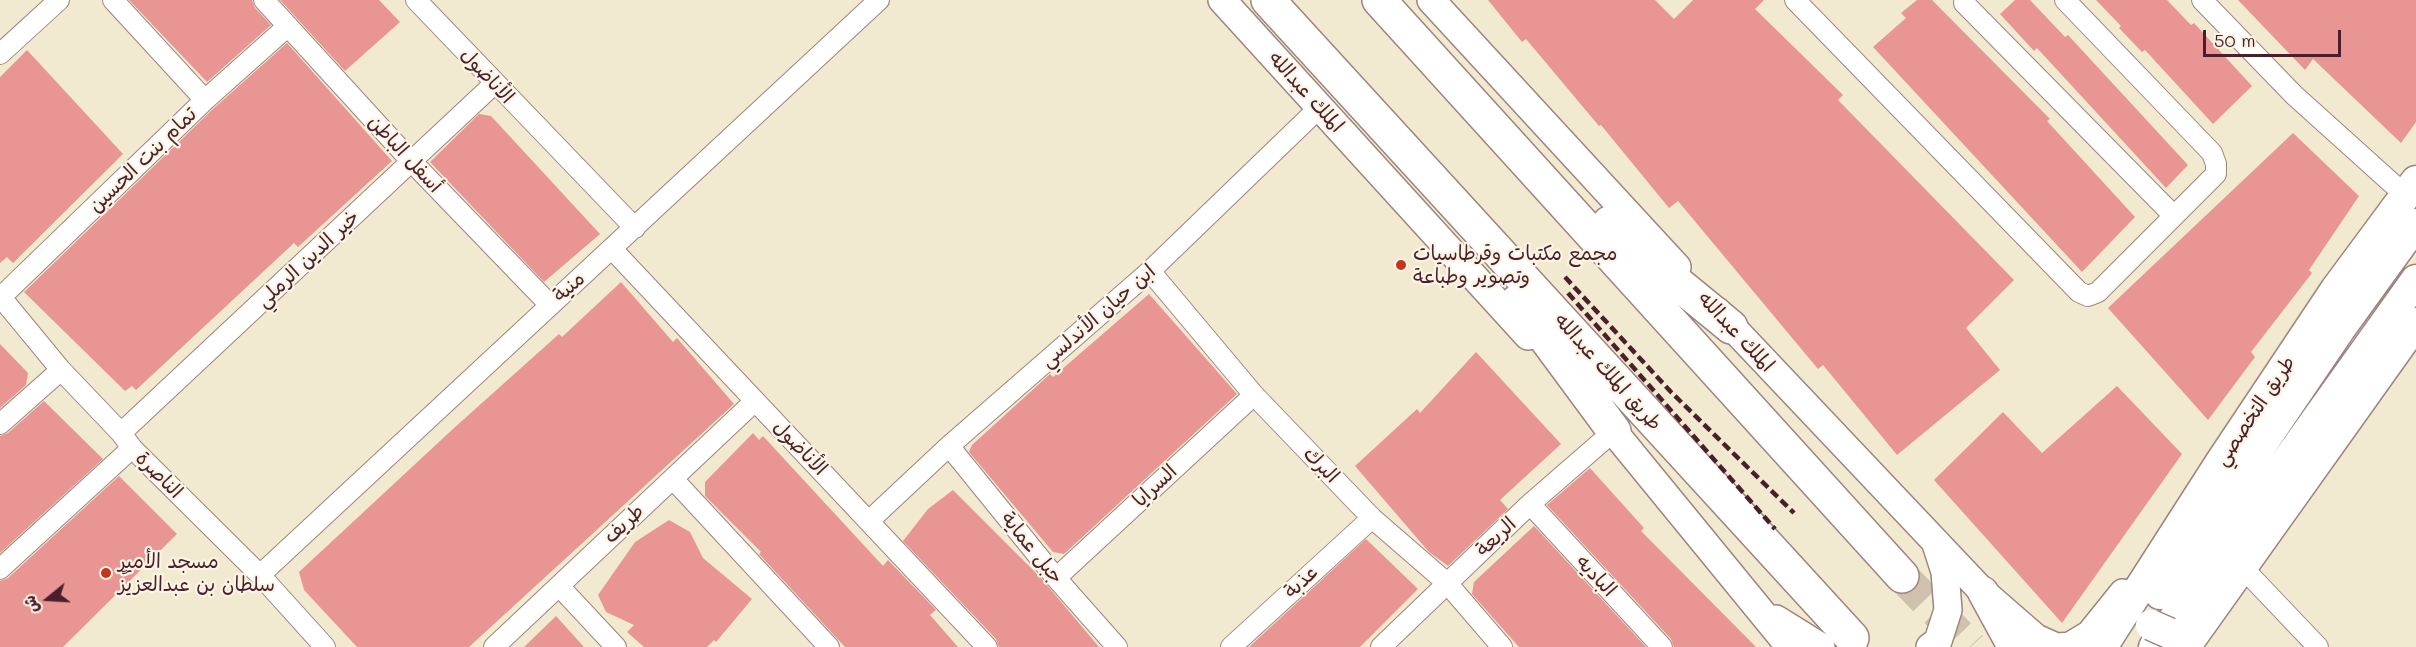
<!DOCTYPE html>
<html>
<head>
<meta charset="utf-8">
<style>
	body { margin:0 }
	#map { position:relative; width:2416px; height:647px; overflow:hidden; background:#f2ead0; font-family:Mali,"Playpen Sans Arabic",sans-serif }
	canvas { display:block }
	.north { position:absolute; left:18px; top:569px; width:60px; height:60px; -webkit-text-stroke:4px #fcf5e5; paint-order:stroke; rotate:252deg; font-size:16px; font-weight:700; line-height:24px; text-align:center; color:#4a1f2b }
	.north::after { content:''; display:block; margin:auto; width:21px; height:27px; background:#4a1f2b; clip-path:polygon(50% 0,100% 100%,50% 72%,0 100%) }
	.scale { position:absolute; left:2203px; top:30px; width:138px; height:27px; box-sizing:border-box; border:3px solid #4a1f2b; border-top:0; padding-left:8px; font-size:18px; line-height:21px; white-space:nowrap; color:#4a1f2b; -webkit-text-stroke:4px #fcf5e5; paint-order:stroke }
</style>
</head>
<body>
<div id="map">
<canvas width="2416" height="647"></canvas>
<div class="north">ش</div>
<div class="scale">50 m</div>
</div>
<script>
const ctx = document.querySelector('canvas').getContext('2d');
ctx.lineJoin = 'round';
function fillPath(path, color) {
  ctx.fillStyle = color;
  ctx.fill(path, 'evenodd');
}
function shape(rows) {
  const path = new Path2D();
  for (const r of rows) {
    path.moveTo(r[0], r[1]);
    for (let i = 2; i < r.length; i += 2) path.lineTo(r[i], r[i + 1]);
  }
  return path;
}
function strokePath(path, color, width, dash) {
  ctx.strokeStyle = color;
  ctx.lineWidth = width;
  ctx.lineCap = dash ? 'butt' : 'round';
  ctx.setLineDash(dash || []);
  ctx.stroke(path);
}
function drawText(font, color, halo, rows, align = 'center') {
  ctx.font = font + ' Mali,"Playpen Sans Arabic",sans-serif';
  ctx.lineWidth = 4.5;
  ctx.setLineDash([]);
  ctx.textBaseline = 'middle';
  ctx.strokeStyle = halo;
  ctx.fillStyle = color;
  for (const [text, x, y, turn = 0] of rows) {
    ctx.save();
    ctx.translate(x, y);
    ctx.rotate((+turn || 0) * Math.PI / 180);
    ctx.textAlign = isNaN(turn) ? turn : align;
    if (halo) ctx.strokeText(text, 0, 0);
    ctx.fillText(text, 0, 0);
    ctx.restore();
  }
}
fillPath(shape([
	[129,0,252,0,255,8,271,25,207,82],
	[280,0,379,0,400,22,345,71],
	[1488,0,1655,0,1674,19,1693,0,1764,0,1755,9,1843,95,1838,100,2014,280,1966,328,2000,370,1897,455,1823,365,1818,369,1678,201,1669,208,1601,125,1599,126,1526,39,1522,42],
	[1917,0,1932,0,2050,119,2047,121,2135,217,2082,272,1873,47,1906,18,1901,13],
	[2015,0,2030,0,2065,37,2068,35,2188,165,2166,188,2037,48,2034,51,2000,14],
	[2096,0,2167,0,2191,25,2194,23,2252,86,2213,124,2145,50,2142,52,2119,28,2121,26],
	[2238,0,2416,0,2416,122,2401,143,2313,59,2305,70],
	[287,43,392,161,298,247,294,243,136,390,132,386,125,391,24,292,213,109],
	[27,50,123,154,13,263,7,257,0,263,0,77],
	[479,114,491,116,600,234,544,282,430,162],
	[2293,133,2359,196,2309,270,2312,273,2251,352,2255,357,2208,420,2108,308],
	[621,282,673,342,677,338,734,404,469,647,357,647,304,590,299,572,454,428,559,334,562,337],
	[1149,294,1237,394,1064,554,1053,552,969,452,972,445,1050,374,1053,377],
	[0,344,28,373,26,385,0,408],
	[1476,352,1561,444,1500,500,1508,509,1448,566,1429,552,1355,466,1417,409,1420,413],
	[2117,386,2182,454,2062,623,1934,480,2003,412,2042,453],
	[44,401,103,459,0,553,0,436,8,433],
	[753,433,759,440,763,436,883,566,888,560,936,610,930,615,958,647,845,647,759,554,761,552,705,496,705,482],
	[1590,468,1644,528,1641,531,1756,647,1674,647,1671,639,1547,505],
	[119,476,177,534,63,647,0,647,0,581,8,578],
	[953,490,1041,578,1099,647,999,647,996,639,903,541,928,509],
	[669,520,690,532,703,558,752,599,716,642,714,640,707,647,644,647,627,632,634,625,606,612,598,595,635,542],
	[1534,526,1646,647,1519,647,1510,637,1472,594,1474,582],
	[1366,539,1418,589,1360,647,1249,647],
	[556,616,584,647,524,647]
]), '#e89594');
strokePath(shape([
	[1902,576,1971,647]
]), '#d0c1af', 33, [33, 16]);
const street = shape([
	[113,0,205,100],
	[264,0,412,162,550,305],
	[416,0,635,228],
	[1795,0,2079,292,2088,296,2098,292,2216,174,2216,164,2212,153,2065,0],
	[2202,0,2294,95,2405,195],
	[1964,3,2174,216],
	[0,54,59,0],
	[612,249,987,647],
	[1150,271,1254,395,1372,518,1447,583,1502,647],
	[0,296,61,370,121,433,132,448,260,575,325,647],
	[1,297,205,100,288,26],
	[0,424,61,370],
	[121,433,494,84],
	[949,446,1056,578,1117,647],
	[673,479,829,647],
	[1530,504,1662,647],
	[870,520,949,446,1150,271,1320,107],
	[2241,566,2318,647],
	[0,569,132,448],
	[260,575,879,0],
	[1056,578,1254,395],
	[559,586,616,647],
	[494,647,755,401],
	[1231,647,1372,518],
	[1381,647,1530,504,1614,431]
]);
const secondary = shape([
	[1222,0,1528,336],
	[1431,0,1677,267],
	[1717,311,1983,592,2036,638,2056,647],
	[1601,416,1790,647],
	[1776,619,1821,647],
	[1930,647,1938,641,1948,610,1945,572,1936,544],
	[2059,647,2070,646,2090,634,2123,593]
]);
const primary = shape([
	[1983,592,2013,647],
	[2160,594,2340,329,2416,224],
	[2102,647,2220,463,2336,289,2416,181],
	[2154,647,2416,280],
	[2185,647,2416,323]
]);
const highway = shape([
	[1268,0,1852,638],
	[1379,0,1902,576],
	[1609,223,1626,241,1731,327],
	[1518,301,1614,431]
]);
strokePath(street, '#9e847e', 22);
strokePath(secondary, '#9e847e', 30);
strokePath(primary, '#9e847e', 33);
strokePath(highway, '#9e847e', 36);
strokePath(street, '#fff', 20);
strokePath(secondary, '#fff', 27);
strokePath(primary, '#fff', 30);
strokePath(highway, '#fff', 33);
strokePath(shape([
	[1565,277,1671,392,1794,513],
	[1568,293,1775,529]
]), '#4a1f2b', 4.5, [9, 4.5]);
const primaryBridge = shape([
	[2151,625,2169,633]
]);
strokePath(primaryBridge, '#9e847e', 33, []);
strokePath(primaryBridge, '#fff', 30);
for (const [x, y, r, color] of [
	[1401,265,6,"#c8321e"],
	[106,573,6,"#c8321e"]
]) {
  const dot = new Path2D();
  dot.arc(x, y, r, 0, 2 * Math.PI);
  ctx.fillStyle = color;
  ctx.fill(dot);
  strokePath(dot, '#fcf5e5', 2);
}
drawText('20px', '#4a1f2b', '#fcf5e5', [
	["الأناضول",487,76,47],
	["الملك عبدالله",1306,92,48],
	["أسفل الباطن",405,154,47],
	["تمام بنت الحسين",143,160,-44],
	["خير الدين الرملي",308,259,-43],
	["منية",569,287,-42],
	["ابن حيان الأندلسي",1098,316,-41],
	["الملك عبدالله",1736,332,47],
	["طريق الملك عبدالله",1608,372,48],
	["طريق التخصصي",2255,411,-56],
	["الأناضول",800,448,46],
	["البرك",1321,465,46],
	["الناصرة",159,475,45],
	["السرايا",1155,486,-43],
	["طريف",624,524,-43],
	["الريعة",1496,537,-43],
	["جبل عماية",1032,548,51],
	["الباديه",1596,576,47],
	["عذبة",1301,582,-43]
]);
drawText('20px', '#4a1f2b', '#fcf5e5', [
	["مجمع مكتبات وقرطاسيات",1413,254],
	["وتصوير وطباعة",1413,277],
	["ٍمسجد الأمير",118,562],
	["سلطان بن عبدالعزيز",118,585]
], 'left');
</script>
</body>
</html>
